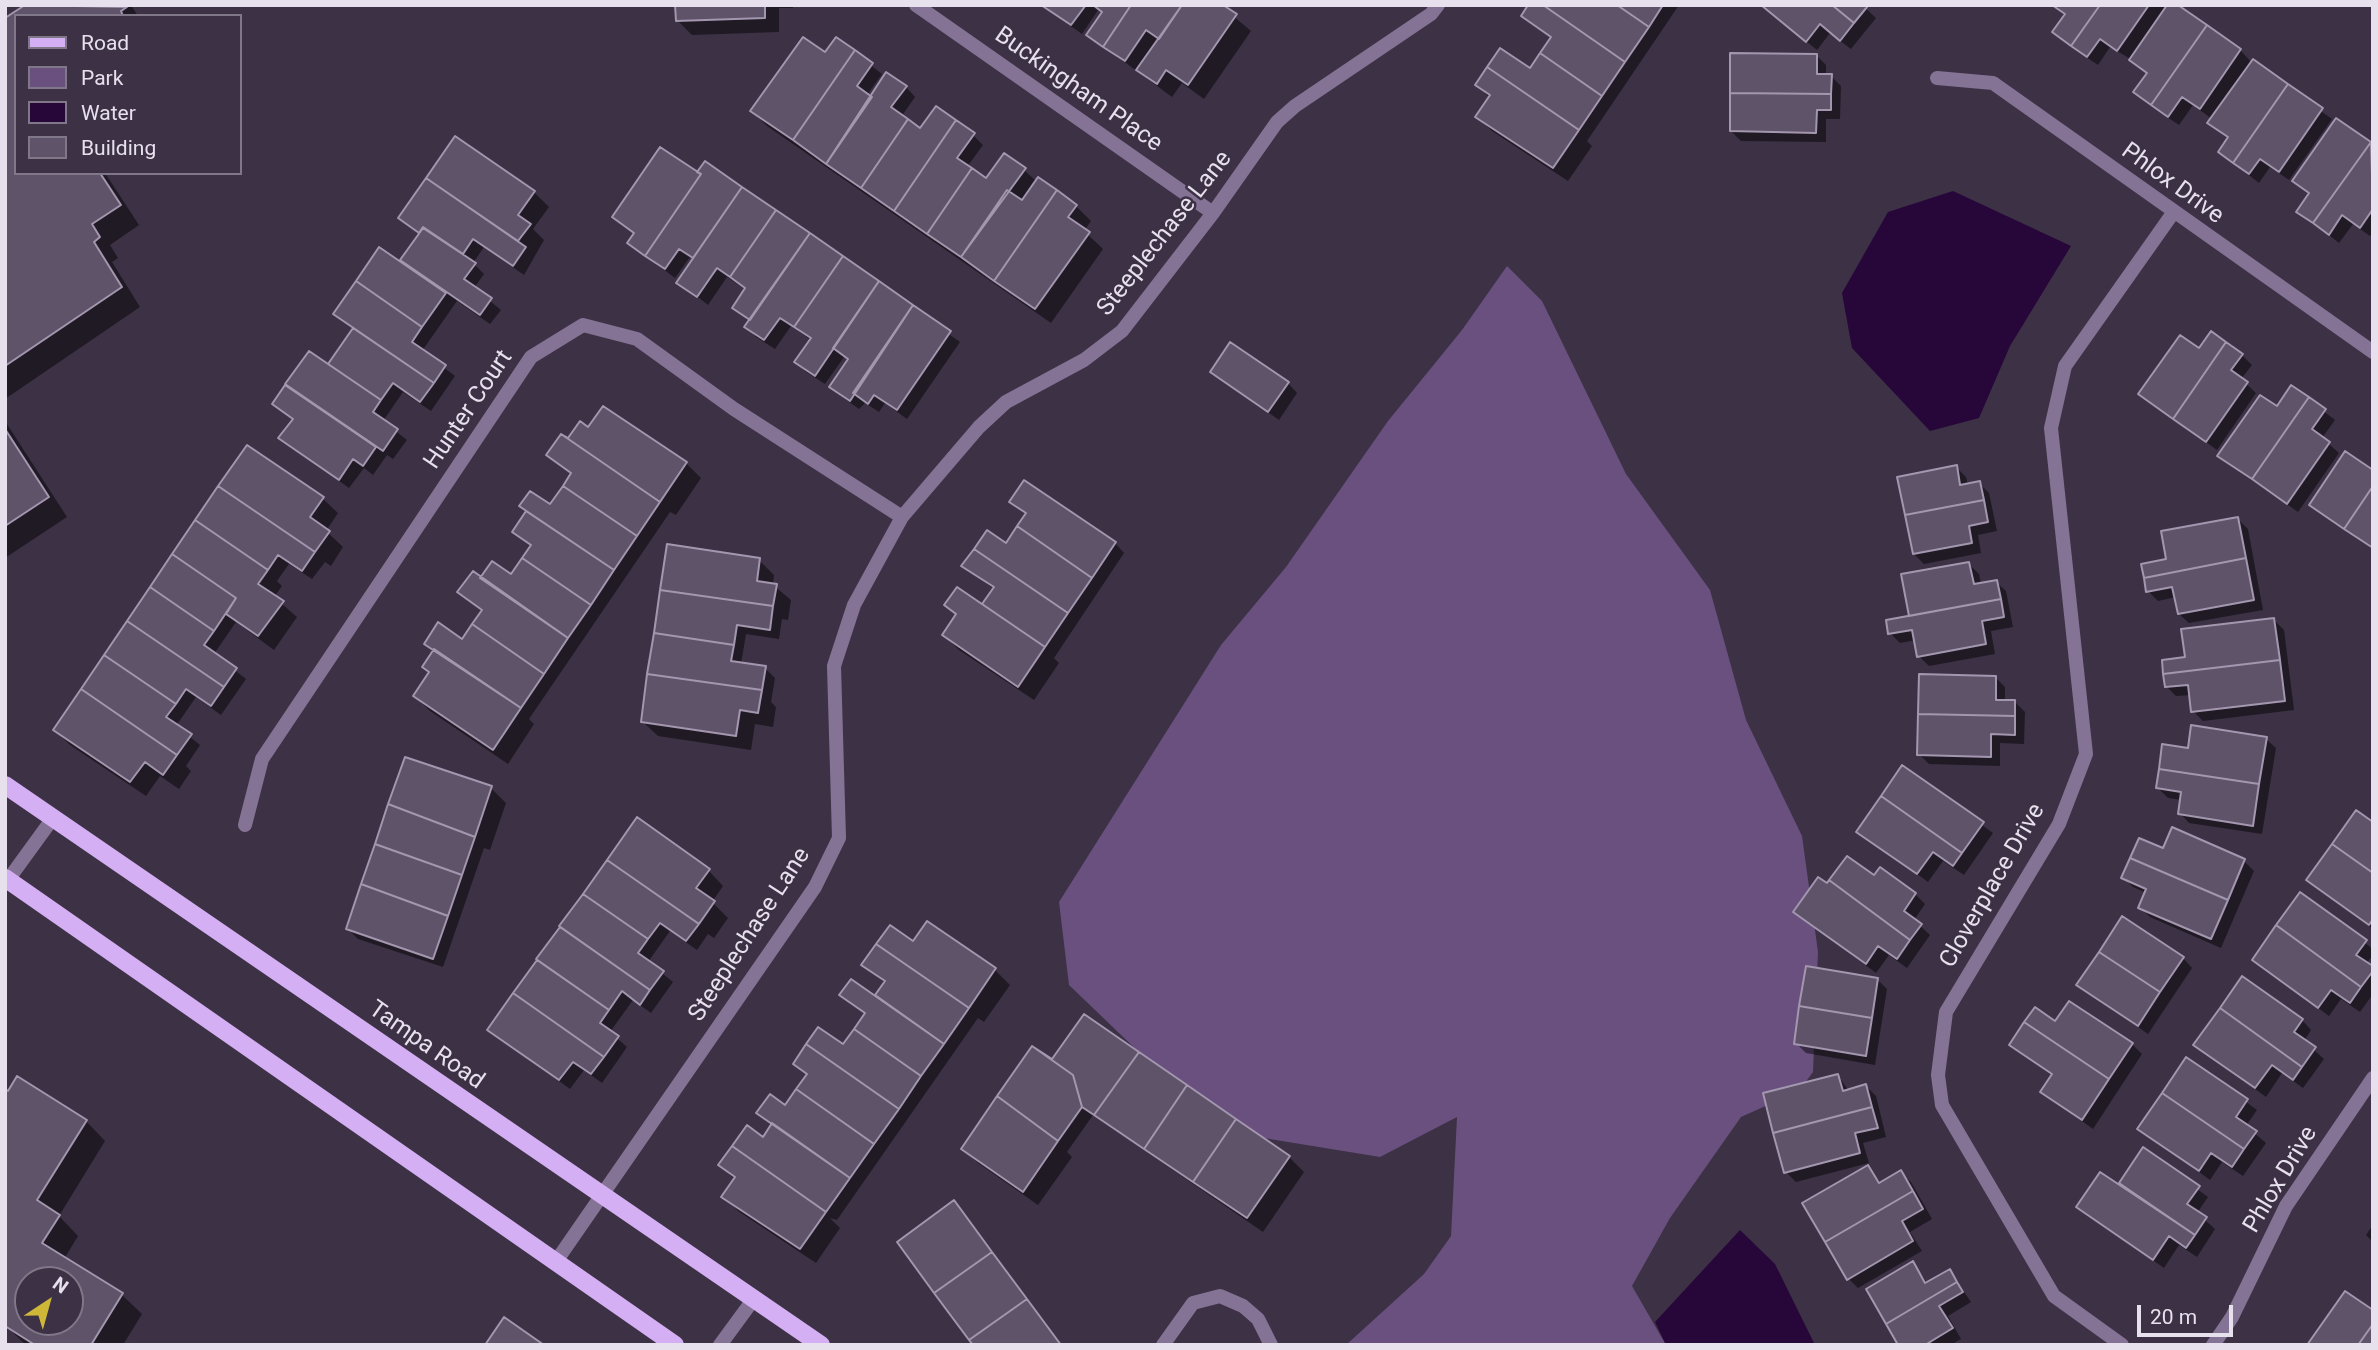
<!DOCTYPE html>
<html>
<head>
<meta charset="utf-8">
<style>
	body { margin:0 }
	#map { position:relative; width:2378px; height:1350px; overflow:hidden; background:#3c3145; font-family:Roboto,sans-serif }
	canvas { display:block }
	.frame { position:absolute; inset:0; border:7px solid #e7e0ed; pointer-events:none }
	.legend { position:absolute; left:14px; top:14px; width:228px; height:161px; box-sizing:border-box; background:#3c3145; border:2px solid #807788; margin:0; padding:9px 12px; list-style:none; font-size:21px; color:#e7e0ed }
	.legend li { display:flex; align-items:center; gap:14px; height:35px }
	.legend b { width:35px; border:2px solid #807788 }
	.north { position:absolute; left:14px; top:1266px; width:70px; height:70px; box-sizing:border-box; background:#3c3145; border:2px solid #807788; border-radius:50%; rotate:36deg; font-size:19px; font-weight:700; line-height:28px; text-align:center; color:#e7e0ed }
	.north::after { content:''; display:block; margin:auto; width:24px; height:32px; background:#cfb837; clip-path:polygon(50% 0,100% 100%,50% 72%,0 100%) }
	.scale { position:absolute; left:2137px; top:1305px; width:96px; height:32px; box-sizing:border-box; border:4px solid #e7e0ed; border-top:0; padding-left:9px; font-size:21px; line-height:24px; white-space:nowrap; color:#e7e0ed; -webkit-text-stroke:5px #3c3145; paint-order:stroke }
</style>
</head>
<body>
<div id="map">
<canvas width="2378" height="1350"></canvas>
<div class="frame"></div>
<ul class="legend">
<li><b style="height:9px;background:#d4aff3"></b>Road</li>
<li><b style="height:19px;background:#69507e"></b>Park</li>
<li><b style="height:19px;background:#27063a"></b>Water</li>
<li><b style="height:19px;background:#5f5369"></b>Building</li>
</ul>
<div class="north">N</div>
<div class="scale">20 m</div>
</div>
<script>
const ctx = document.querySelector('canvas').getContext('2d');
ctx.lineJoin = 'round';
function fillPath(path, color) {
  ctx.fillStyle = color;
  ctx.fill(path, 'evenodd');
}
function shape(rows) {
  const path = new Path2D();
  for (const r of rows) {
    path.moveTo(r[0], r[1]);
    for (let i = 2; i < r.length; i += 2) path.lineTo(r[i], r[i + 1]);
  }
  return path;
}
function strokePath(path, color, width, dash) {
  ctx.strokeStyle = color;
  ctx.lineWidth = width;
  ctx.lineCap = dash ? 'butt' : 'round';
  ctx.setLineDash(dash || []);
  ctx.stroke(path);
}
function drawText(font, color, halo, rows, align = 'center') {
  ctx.font = font + ' Roboto,sans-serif';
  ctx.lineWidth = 5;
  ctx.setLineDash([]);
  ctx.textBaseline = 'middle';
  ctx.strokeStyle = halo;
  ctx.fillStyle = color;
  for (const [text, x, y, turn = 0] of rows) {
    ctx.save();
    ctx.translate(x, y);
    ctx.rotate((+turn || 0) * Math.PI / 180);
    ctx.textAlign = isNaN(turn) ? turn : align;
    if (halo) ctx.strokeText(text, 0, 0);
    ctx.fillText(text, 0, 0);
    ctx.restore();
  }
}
fillPath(shape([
	[1507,266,1542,301,1626,474,1710,590,1746,720,1802,836,1818,952,1813,1072,1799,1091,1741,1117,1670,1218,1632,1286,1666,1345,1346,1345,1424,1274,1451,1236,1457,1117,1380,1157,1239,1134,1145,1058,1069,985,1059,902,1221,645,1286,567,1388,421,1462,330]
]), '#69507e');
fillPath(shape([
	[1953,191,2071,246,2010,346,1979,418,1930,431,1852,348,1842,293,1888,212],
	[1740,1230,1775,1264,1815,1345,1666,1345,1655,1322]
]), '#27063a');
fillPath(shape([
	[28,5,131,5,138,16,16,16,16,173,105,173,139,225,110,245,118,258,112,262,140,307,5,399,5,20],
	[677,5,793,5,793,8,779,8,779,32,692,35,677,20],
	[1041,5,1220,5,1251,31,1204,99,1182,83,1172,97,1088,35,1103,13,1098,10,1082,34],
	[1530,5,1679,5,1587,141,1592,146,1568,181,1492,131,1477,116,1490,98,1477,85,1531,70,1552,39,1523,16],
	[1761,5,1862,5,1876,18,1851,49,1830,33,1817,50],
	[2053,5,2161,5,2240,50,2252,63,2332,119,2289,180,2270,167,2259,183,2220,152,2229,139,2210,122,2212,119,2193,105,2179,125,2145,102,2135,92,2148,74,2129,58,2110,47,2098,65,2064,42,2054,32,2065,16],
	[837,39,882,74,867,95,870,97,906,87,915,97,901,117,921,130,973,135,983,145,967,167,987,181,1024,170,1036,181,1076,206,1091,221,1084,231,1103,249,1051,323,767,126,752,111,826,54],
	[1816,55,1826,65,1826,76,1831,76,1841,86,1840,119,1826,119,1826,142,1741,141,1731,131],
	[2337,120,2373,145,2373,233,2370,236,2353,224,2339,243,2299,211,2310,195,2294,181],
	[455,139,534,192,549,207,533,229,544,240,524,275,484,247,473,263,484,274,474,288,501,310,490,324,457,301,422,351,455,376,431,411,403,392,383,421,407,440,393,459,387,455,373,475,364,468,349,488,280,438,293,420,274,404,309,353,329,367,354,330,335,314,400,263,420,235,400,218],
	[705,163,960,342,907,419,885,403,879,412,865,403,859,409,841,396,831,387,849,360,844,357,825,384,806,372,796,362,811,340,791,326,775,349,756,337,746,327,750,321,734,307,746,290,727,277,708,305,679,282,694,260,690,257,675,278,629,243,635,234,614,217,698,174],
	[2200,350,2242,355,2252,365,2241,379,2256,393,2217,450,2140,394],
	[1212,372,1288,383,1297,393,1279,420],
	[2292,387,2335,420,2322,438,2339,453,2298,512,2219,456,2277,408],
	[5,421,67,517,5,558],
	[589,429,686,463,701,478,676,515,670,512,529,719,534,724,508,764,430,711,415,696,430,673,434,652,426,643,462,641,483,611,459,592,482,579,512,576,532,547,514,532,528,512,551,507,572,475,548,455],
	[247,447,323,499,338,513,326,531,343,547,331,566,325,562,312,579,289,564,277,581,282,586,274,597,297,617,274,650,236,622,214,654,246,679,221,715,196,697,176,726,200,745,186,766,191,771,179,789,160,776,146,796,70,745,55,730],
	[1956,467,1966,477,1968,485,1979,483,1989,493,1997,531,1978,535,1981,553,1924,564,1914,554],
	[2373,472,2373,549,2312,505],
	[1011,501,1115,543,1124,553,1054,658,1059,663,1034,700,959,650,944,635,957,616,946,605,990,609,994,589,964,566,1006,545,1027,515],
	[2238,519,2248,529,2263,610,2189,623,2179,614,2176,597,2158,601,2148,591,2168,561],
	[759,560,774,575,773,585,791,600,788,620,782,619,779,639,746,634,741,664,765,668,775,678,771,702,776,707,773,727,755,724,751,750,658,736,642,721],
	[1969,564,1979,574,1981,584,1996,582,2006,591,2013,627,1991,631,1995,654,1929,666,1919,656,1916,640,1900,643,1890,633],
	[2274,620,2284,630,2294,710,2203,721,2193,711,2191,695,2176,696,2166,686,2187,658],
	[1995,677,2005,687,2005,702,2015,702,2025,712,2024,744,2000,743,2000,766,1929,764,1919,754],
	[2266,739,2276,748,2262,834,2189,823,2180,813,2182,800,2168,798,2158,788,2189,750],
	[1903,768,1993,833,1964,875,1943,861,1928,882,1859,831],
	[491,788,506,803,490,850,484,848,443,967,358,939,348,929],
	[2373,824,2373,929,2308,880],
	[2172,830,2244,861,2254,871,2221,948,2150,917,2140,907,2146,893,2133,887,2123,877,2164,851],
	[607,862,709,871,723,886,712,902,728,918,714,938,708,934,697,950,670,931,648,962,673,982,651,1013,633,1000,610,1032,627,1047,602,1083,584,1070,570,1089,490,1030],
	[1875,878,1915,894,1925,904,1914,920,1930,935,1907,968,1889,955,1876,973,1795,912,1827,885],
	[2301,895,2373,949,2373,955,2366,964,2373,969,2373,994,2360,1012,2341,999,2329,1016,2254,960],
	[927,923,995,970,1010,985,984,1022,978,1018,837,1220,830,1218,840,1228,816,1263,738,1211,724,1196,735,1180,720,1165,763,1139,773,1125,759,1112,786,1107,808,1075,795,1063,843,1047,866,1015,842,995,875,998,885,983,863,965,913,943],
	[2183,958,2192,968,2148,1034,2079,985],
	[1877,979,1887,989,1875,1065,1806,1053,1796,1043],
	[2302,1020,2311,1030,2304,1041,2324,1059,2303,1088,2282,1073,2266,1097,2196,1045],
	[2056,1023,2132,1044,2142,1054,2093,1129,2042,1092,2053,1076,2011,1045],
	[2187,1059,2257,1110,2246,1126,2266,1143,2243,1176,2222,1162,2210,1180,2140,1128],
	[1053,1061,1235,1121,1289,1157,1304,1172,1263,1232,1093,1115,1067,1152,1072,1157,1038,1205,978,1163,963,1148],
	[1838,1076,1849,1091,1866,1086,1876,1096,1886,1137,1863,1143,1869,1163,1796,1182,1786,1172],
	[5,1091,86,1121,105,1141,59,1216,78,1236,64,1259,122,1295,142,1314,123,1345,26,1345,5,1325],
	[28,1280,70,1280,70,1322,28,1322],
	[2144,1150,2208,1197,2197,1213,2215,1229,2197,1257,2179,1245,2164,1268,2078,1207,2119,1186],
	[1868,1167,1882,1184,1901,1173,1911,1182,1932,1219,1910,1232,1922,1251,1858,1288,1849,1279],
	[953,1203,963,1212,1061,1345,975,1345],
	[2373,1225,2373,1242,2366,1235],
	[1913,1263,1928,1284,1950,1272,1971,1302,1948,1316,1961,1339,1951,1345,1900,1345]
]), '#0007');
const building = shape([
	[25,5,127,7,121,11,123,16,16,16,16,173,100,173,121,205,92,224,100,237,94,242,122,287,5,366,5,18,25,5],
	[675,5,765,5,765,18,676,21,675,5],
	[1041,5,1086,5,1071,25,1041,5],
	[1093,5,1131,5,1103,47,1086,35,1102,12,1093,5],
	[1131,5,1182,5,1159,39,1146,30,1125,61,1103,47,1131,5],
	[1182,5,1223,5,1237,14,1188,85,1166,70,1157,84,1136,70,1182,5],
	[1528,5,1543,5,1625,62,1602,96,1540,53,1551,37,1521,16,1528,5],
	[1543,5,1617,5,1649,27,1625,62,1543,5],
	[1617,5,1663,5,1649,27,1617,5],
	[1761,5,1832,5,1854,23,1840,41,1820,24,1806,42,1761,5],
	[1832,5,1865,5,1867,7,1854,23,1832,5],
	[2052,5,2100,5,2071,46,2052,32,2065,14,2052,5],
	[2100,5,2149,5,2117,51,2100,39,2087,57,2071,46,2100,5],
	[2167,5,2178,5,2207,25,2151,105,2133,92,2147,73,2129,60,2167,5],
	[2207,25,2241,49,2200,109,2182,97,2168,117,2151,105,2207,25],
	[803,37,825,52,836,37,855,50,793,140,750,111,803,37],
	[1500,48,1530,68,1540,53,1602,96,1579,130,1487,67,1500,48],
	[855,50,873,63,857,86,872,97,826,164,793,140,855,50],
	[1730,53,1817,54,1817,74,1832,74,1831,94,1730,93,1730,53],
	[2253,59,2288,84,2233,163,2218,152,2228,137,2207,123,2253,59],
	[1487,67,1579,130,1553,168,1475,117,1490,95,1475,85,1487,67],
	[886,72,907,86,891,107,908,119,861,188,826,164,886,72],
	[2288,84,2323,108,2279,172,2260,159,2249,174,2233,163,2288,84],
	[1730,93,1831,94,1831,110,1817,110,1816,133,1730,131,1730,93],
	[936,106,956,120,894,211,861,188,908,119,920,128,936,106],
	[2336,118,2371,142,2313,223,2296,212,2309,193,2292,181,2336,118],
	[956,120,975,133,957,158,972,168,927,234,894,211,956,120],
	[455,136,535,191,518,215,531,224,518,241,426,178,455,136],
	[2371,142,2373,209,2360,228,2342,215,2329,235,2313,223,2371,142],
	[660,147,701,174,645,256,627,243,634,233,612,217,660,147],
	[1004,153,1026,168,961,257,927,234,972,168,986,178,1004,153],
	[705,161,742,187,693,258,679,249,665,269,645,256,701,174,697,172,705,161],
	[1038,177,1057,190,994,281,961,257,1007,190,1022,200,1038,177],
	[426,178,526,247,513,266,473,239,463,254,423,227,419,233,398,218,426,178],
	[742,187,776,210,730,277,717,268,697,297,676,283,742,187],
	[1057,190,1077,205,1068,217,1090,232,1035,309,994,281,1057,190],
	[776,210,810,233,750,320,732,308,745,288,730,277,776,210],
	[423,228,476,263,464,279,492,298,480,315,400,260,423,228],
	[810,233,843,256,794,327,780,318,764,340,744,327,810,233],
	[379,247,446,293,422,327,356,281,379,247],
	[843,256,879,281,815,376,794,362,811,338,794,327,843,256],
	[356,281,422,327,412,342,446,365,434,383,333,314,356,281],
	[879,281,913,305,850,401,829,387,848,359,833,348,879,281],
	[913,305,951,331,897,410,874,395,868,404,853,393,913,305],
	[353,328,434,383,420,402,393,383,381,400,328,364,353,328],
	[2211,331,2226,342,2173,419,2138,394,2180,335,2199,348,2211,331],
	[1230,342,1289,382,1268,412,1210,372,1230,342],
	[2226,342,2243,354,2231,370,2248,382,2206,442,2173,419,2226,342],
	[309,351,381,400,373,412,398,429,383,451,285,384,309,351],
	[285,385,376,447,363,466,353,459,339,480,278,438,293,419,272,404,285,385],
	[2291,385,2309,397,2252,479,2217,456,2260,395,2277,406,2291,385],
	[2309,397,2326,409,2312,429,2330,442,2287,504,2252,479,2309,397],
	[603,406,687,462,660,502,561,434,568,438,580,421,588,427,603,406],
	[5,429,49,497,5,526,5,429],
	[561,434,660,502,637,536,563,486,571,473,546,455,561,434],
	[247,445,324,497,310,517,330,531,315,552,218,486,247,445],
	[2345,451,2373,470,2373,486,2344,529,2309,505,2345,451],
	[1957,465,1960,485,1980,481,1984,500,1905,515,1897,477,1957,465],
	[1024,480,1116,542,1092,578,1017,526,1026,513,1009,502,1024,480],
	[218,486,315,552,302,571,278,555,268,570,195,520,218,486],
	[563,486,637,536,614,570,519,506,530,491,550,504,563,486],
	[2373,486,2373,548,2344,529,2373,486],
	[1984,500,1988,522,1969,526,1972,543,1913,554,1905,515,1984,500],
	[526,511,614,570,591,605,522,558,531,545,512,532,526,511],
	[2238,517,2246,558,2144,578,2141,564,2166,559,2161,531,2238,517],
	[195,520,268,570,258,584,284,601,258,636,226,614,236,598,172,554,195,520],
	[1017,526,1092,578,1068,613,974,549,987,530,1006,543,1017,526],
	[667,544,760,558,757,581,777,584,773,606,660,590,667,544],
	[974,549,1068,613,1045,647,982,604,994,587,961,566,974,549],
	[172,554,236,598,214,631,150,587,172,554],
	[522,558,591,605,568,638,480,578,492,561,511,574,522,558],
	[2246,558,2254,600,2178,614,2172,587,2146,592,2144,578,2246,558],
	[1969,562,1974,584,1997,580,2001,599,1909,616,1901,574,1969,562],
	[473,571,568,638,544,674,472,624,482,610,457,592,473,571],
	[150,587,214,631,204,645,237,668,224,687,127,621,150,587],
	[957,587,1045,647,1018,687,942,635,956,614,944,605,957,587],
	[660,590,773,606,770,630,737,625,734,645,654,633,660,590],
	[2001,599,2004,617,1982,621,1986,644,1917,657,1912,630,1888,634,1886,620,2001,599],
	[2274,618,2280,660,2163,674,2162,660,2185,657,2181,629,2274,618],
	[127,621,224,687,211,706,186,689,176,704,104,655,127,621],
	[438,622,462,639,472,624,544,674,521,708,424,644,438,622],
	[654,633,734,645,731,661,766,666,762,690,647,674,654,633],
	[434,649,521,708,493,750,413,696,429,672,422,667,434,649],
	[104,655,176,704,166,717,192,734,177,755,81,689,104,655],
	[2280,660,2285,701,2191,712,2188,685,2165,687,2163,674,2280,660],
	[647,674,762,690,758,713,740,710,736,736,641,722,647,674],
	[1919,674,1996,676,1996,700,2015,700,2015,716,1918,714,1919,674],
	[81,689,177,755,163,775,145,762,130,782,53,730,81,689],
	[1918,714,2015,716,2015,735,1991,734,1991,757,1917,755,1918,714],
	[2191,725,2267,737,2259,784,2159,769,2162,744,2188,748,2191,725],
	[405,757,492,786,475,837,388,804,405,757],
	[1902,765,1984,822,1962,853,1881,796,1902,765],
	[2159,769,2259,784,2253,826,2178,814,2181,792,2156,788,2159,769],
	[1881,796,1962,853,1953,866,1933,852,1917,874,1856,832,1881,796],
	[388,804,475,837,462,875,375,844,388,804],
	[2356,810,2373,822,2373,873,2332,844,2356,810],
	[637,817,710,869,696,888,715,901,699,924,607,860,637,817],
	[2172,827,2245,859,2228,900,2130,858,2139,838,2163,848,2172,827],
	[375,844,462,875,448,916,361,884,375,844],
	[2332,844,2373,873,2373,919,2369,925,2306,880,2332,844],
	[1847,856,1874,875,1880,867,1916,893,1904,911,1922,924,1910,940,1829,880,1847,856],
	[2130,858,2228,900,2211,939,2138,908,2146,889,2121,878,2130,858],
	[607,860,699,924,686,941,660,923,648,939,583,894,607,860],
	[1818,877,1827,883,1829,880,1910,940,1897,959,1878,946,1866,964,1793,912,1818,877],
	[361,884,448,916,433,959,346,929,361,884],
	[2300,892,2367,940,2356,955,2373,966,2373,971,2361,987,2276,925,2300,892],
	[583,894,648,939,638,953,664,971,650,990,559,926,583,894],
	[2122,916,2184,957,2160,992,2099,952,2122,916],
	[927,921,996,968,969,1008,876,944,890,925,913,941,927,921],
	[2276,925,2361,987,2350,1003,2331,990,2318,1008,2252,960,2276,925],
	[560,927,650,990,640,1005,622,991,609,1010,536,959,560,927],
	[876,944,969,1008,944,1044,875,995,885,981,861,965,876,944],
	[2099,952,2160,992,2138,1026,2076,985,2099,952],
	[537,960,609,1010,600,1023,619,1036,604,1057,513,993,537,960],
	[1806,966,1878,978,1872,1018,1799,1006,1806,966],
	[2242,976,2303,1019,2294,1032,2316,1047,2302,1067,2220,1008,2242,976],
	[851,979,944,1044,921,1076,854,1029,865,1013,839,995,851,979],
	[513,993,604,1057,591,1074,573,1062,559,1080,487,1030,513,993],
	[2069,1001,2133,1043,2109,1079,2024,1022,2035,1007,2055,1021,2069,1001],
	[1799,1006,1872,1018,1866,1056,1794,1044,1799,1006],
	[2220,1008,2302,1067,2293,1080,2272,1065,2255,1088,2193,1045,2220,1008],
	[1084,1014,1139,1052,1094,1115,1082,1107,1073,1075,1032,1046,1052,1059,1084,1014],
	[2024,1022,2109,1079,2082,1120,2040,1092,2052,1074,2009,1045,2024,1022],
	[818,1027,843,1044,854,1029,921,1076,899,1109,806,1044,818,1027],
	[806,1044,899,1109,874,1144,796,1089,807,1074,793,1064,806,1044],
	[1032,1046,1073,1075,1082,1107,1058,1141,997,1096,1032,1046],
	[1139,1052,1187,1085,1144,1149,1094,1115,1139,1052],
	[2186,1057,2248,1099,2236,1117,2257,1131,2244,1149,2162,1093,2186,1057],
	[1838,1074,1843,1091,1866,1084,1872,1107,1773,1133,1763,1093,1838,1074],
	[17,1076,87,1120,37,1200,60,1215,42,1243,123,1293,91,1345,35,1345,5,1326,5,1089,8,1091,17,1076],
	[28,1280,70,1280,70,1322,28,1322,28,1280],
	[1187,1085,1236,1119,1193,1182,1144,1149,1187,1085],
	[796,1089,874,1144,850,1178,756,1113,770,1094,785,1105,796,1089],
	[2162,1093,2244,1149,2232,1167,2211,1153,2199,1171,2137,1129,2162,1093],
	[997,1096,1058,1141,1023,1192,961,1149,997,1096],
	[1872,1107,1878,1128,1855,1133,1860,1153,1784,1173,1773,1133,1872,1107],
	[1236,1119,1290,1156,1247,1218,1193,1182,1236,1119],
	[772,1123,850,1178,826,1212,732,1146,747,1125,763,1137,772,1123],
	[732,1146,826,1212,800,1249,721,1197,735,1177,718,1165,732,1146],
	[2143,1147,2200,1186,2187,1204,2207,1217,2195,1235,2119,1183,2143,1147],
	[1868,1165,1879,1183,1901,1170,1913,1191,1825,1242,1802,1203,1868,1165],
	[2100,1172,2195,1235,2186,1248,2169,1236,2153,1260,2076,1207,2100,1172],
	[1913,1191,1923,1209,1902,1221,1913,1241,1847,1280,1825,1242,1913,1191],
	[954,1200,992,1252,934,1293,897,1242,954,1200],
	[992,1252,1027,1299,969,1340,934,1293,992,1252],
	[1913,1261,1925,1283,1950,1269,1957,1282,1886,1324,1866,1289,1913,1261],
	[1957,1282,1963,1292,1939,1306,1953,1328,1925,1345,1898,1345,1886,1324,1957,1282],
	[2345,1291,2373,1310,2373,1324,2358,1345,2307,1345,2345,1291],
	[1027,1299,1061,1345,973,1345,969,1340,1027,1299],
	[504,1317,544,1345,485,1345,504,1317],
	[2373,1324,2373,1345,2358,1345,2373,1324]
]);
fillPath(building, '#5f5369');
strokePath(building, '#a396af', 2);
strokePath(shape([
	[916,5,1213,213],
	[1937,78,1993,83,2373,352],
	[245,825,262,759,531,357,583,325,637,339,734,409,902,517],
	[8,880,53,818],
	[557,1260,815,887,839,838,834,666,854,605,902,517,979,427,1006,402,1084,360,1122,331,1213,213,1277,122,1295,106,1431,14,1438,5],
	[720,1345,753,1300],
	[1163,1345,1193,1303,1220,1296,1243,1306,1258,1319,1271,1345],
	[2122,1345,2054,1296,1942,1105,1938,1075,1946,1012,2059,824,2086,754,2051,428,2065,366,2173,213],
	[2213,1345,2232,1317,2286,1206,2373,1078]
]), '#857395', 14);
strokePath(shape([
	[5,785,821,1345],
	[5,878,675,1345]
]), '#d4aff3', 18);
drawText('24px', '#e7e0ed', '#3c3145', [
	["Buckingham Place",1078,90,35],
	["Phlox Drive",2172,184,36],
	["Steeplechase Lane",1165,234,-52],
	["Hunter Court",469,410,-56],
	["Cloverplace Drive",1993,886,-60],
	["Steeplechase Lane",750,935,-57],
	["Tampa Road",426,1046,35],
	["Phlox Drive",2281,1180,-59]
]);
</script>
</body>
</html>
